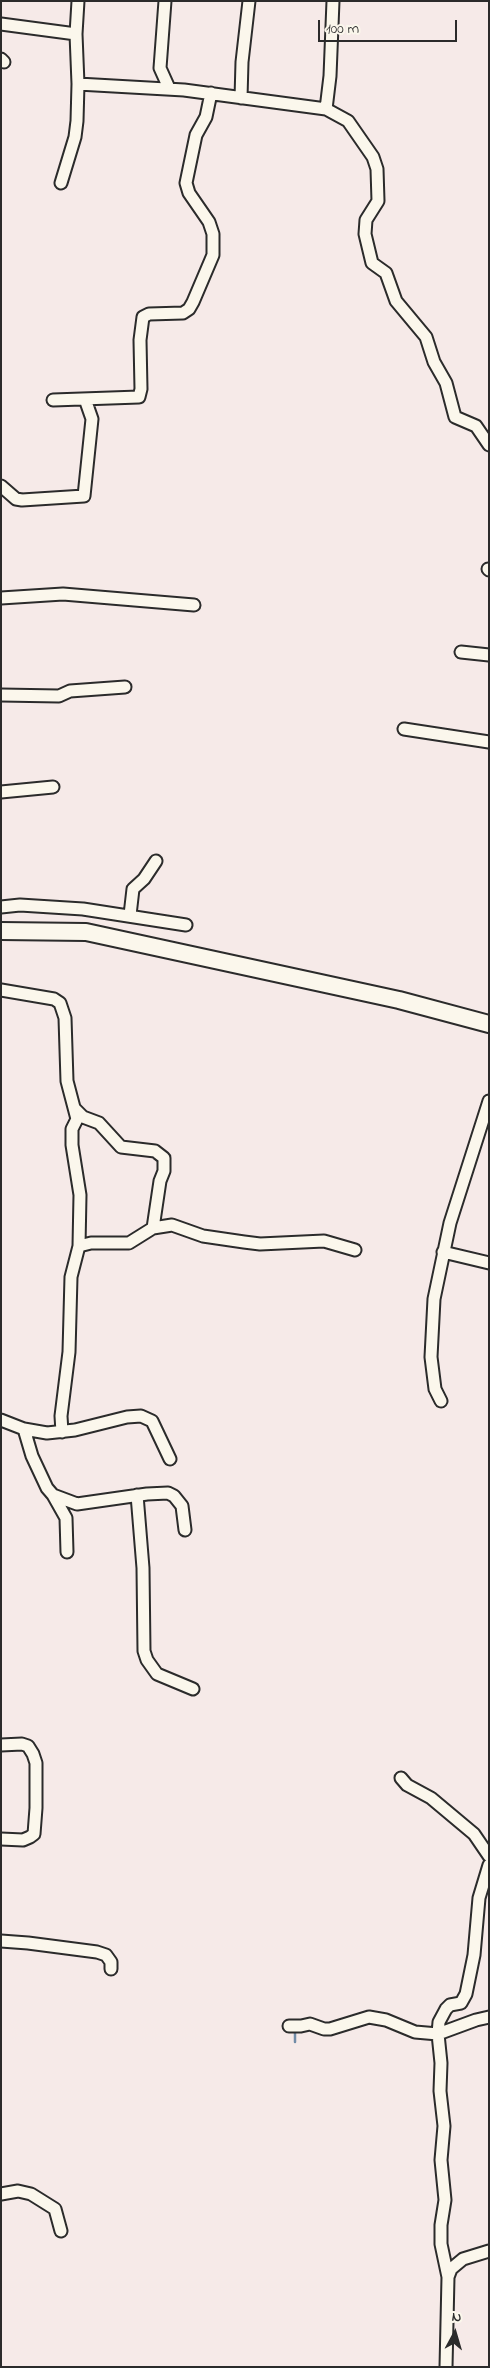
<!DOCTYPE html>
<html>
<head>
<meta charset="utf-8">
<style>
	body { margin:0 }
	#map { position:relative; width:490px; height:2368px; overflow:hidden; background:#f6eae8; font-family:"Indie Flower",sans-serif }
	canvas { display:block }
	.frame { position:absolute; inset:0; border:2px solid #2b2b2b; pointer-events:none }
	.north { position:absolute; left:430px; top:2308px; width:50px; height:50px; -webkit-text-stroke:4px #fbf7ec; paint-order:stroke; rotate:6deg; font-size:14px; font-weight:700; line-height:20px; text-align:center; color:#2b2b2b }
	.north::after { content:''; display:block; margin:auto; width:18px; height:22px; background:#2b2b2b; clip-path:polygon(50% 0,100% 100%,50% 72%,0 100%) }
	.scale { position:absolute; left:318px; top:20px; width:139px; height:22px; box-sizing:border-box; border:2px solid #2b2b2b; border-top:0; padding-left:6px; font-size:15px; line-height:18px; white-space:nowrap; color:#2b2b2b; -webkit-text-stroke:4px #fbf7ec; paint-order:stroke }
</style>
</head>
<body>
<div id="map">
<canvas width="490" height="2368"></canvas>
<div class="frame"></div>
<div class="north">N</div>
<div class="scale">100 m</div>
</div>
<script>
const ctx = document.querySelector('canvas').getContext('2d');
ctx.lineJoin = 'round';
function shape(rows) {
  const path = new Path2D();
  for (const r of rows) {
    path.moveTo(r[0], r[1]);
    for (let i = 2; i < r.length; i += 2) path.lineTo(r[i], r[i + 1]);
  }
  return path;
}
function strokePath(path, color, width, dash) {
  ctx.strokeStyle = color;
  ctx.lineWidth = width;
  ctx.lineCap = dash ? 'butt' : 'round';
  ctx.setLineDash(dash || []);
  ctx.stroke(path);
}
strokePath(shape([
	[295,2042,295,2029]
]), '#718ca7', 2.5);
const minor = shape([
	[165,1,160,68,169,88],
	[1,24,76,34],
	[1,59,4,62],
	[78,84,184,90,326,109,330,76,333,1],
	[241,98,242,62,249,1],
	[326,109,348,121,373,157,377,169,378,201,366,220,365,234,372,263,386,273,396,301,426,337,434,362,446,383,455,417,476,426,489,445],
	[61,183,75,137,77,121,78,84,76,34,78,1],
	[53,400,139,397,141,389,140,340,143,317,149,314,183,313,189,309,193,302,213,255,213,234,209,222,189,193,186,183,196,135,206,117,211,93],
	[1,486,16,499,22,500,84,496,92,419,85,399],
	[488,569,489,570],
	[1,598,63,594,194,605],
	[461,652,489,655],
	[1,695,59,696,70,691,125,687],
	[404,729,489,742],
	[1,792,53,787],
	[1,907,20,905,83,909,186,925],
	[130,915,133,889,144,879,156,861],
	[1,990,54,999,60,1003,65,1018,67,1081,77,1119,72,1129,72,1145,80,1195,79,1246,71,1277,69,1352,61,1416,62,1432],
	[75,1109,83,1117,99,1123,121,1147,155,1151,164,1158,164,1171,160,1181,153,1228],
	[79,1246,91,1243,129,1243,153,1228,172,1225,203,1236,244,1242,260,1244,324,1241,355,1250],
	[443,1252,489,1263],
	[441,1401,435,1389,431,1357,434,1299,450,1223,489,1101],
	[1,1420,24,1429,47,1433,75,1430,127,1417,141,1416,152,1421,170,1459],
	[24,1429,32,1456,47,1488,53,1495,77,1504,147,1494,168,1493,174,1496,182,1506,185,1530],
	[53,1495,66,1518,67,1552],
	[137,1495,143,1568,144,1651,147,1660,157,1674,193,1689],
	[1,1745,22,1744,28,1746,33,1754,36,1763,36,1808,34,1834,30,1837,23,1840,1,1839],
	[401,1778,407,1785,431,1798,474,1834,489,1856],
	[1,1941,28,1943,97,1952,106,1955,111,1962,111,1969],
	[289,2026,301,2026,310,2024,324,2029,330,2029,369,2017,386,2020,415,2032,438,2034,476,2020,489,2017],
	[1,2194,18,2191,31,2194,55,2209,61,2231],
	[448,2277,441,2244,441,2225,445,2200,441,2160,444,2126,440,2091,441,2063,438,2034,439,2022,446,2009,450,2005,461,2003,466,1994,474,1955,479,1898,489,1865],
	[446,2367,448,2277,451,2269,463,2259,489,2251]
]);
const secondary = shape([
	[1,931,86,932,399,1000,489,1024]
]);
strokePath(minor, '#2b2b2b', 15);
strokePath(secondary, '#2b2b2b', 20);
strokePath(minor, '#fbf7ec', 11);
strokePath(secondary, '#fbf7ec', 16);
</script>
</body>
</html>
